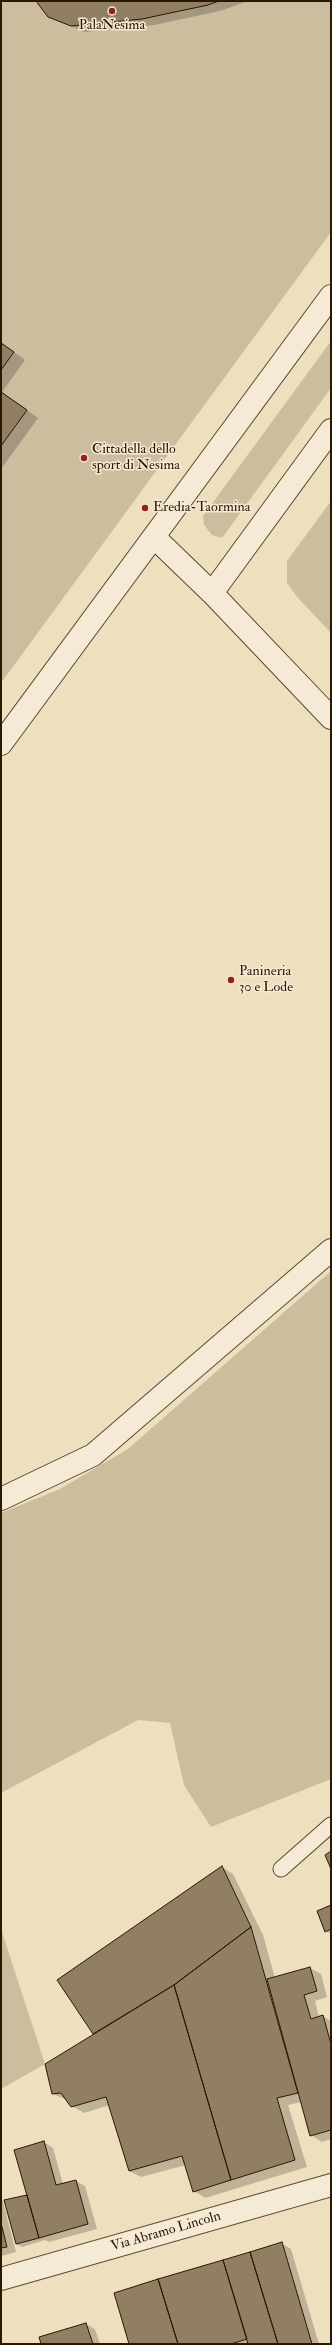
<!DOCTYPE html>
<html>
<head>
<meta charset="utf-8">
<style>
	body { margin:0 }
	#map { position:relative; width:332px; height:2345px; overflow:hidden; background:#eedfbf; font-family:"IM FELL Double Pica",serif }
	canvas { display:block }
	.frame { position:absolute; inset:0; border:2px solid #2c1701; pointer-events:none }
</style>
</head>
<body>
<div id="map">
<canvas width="332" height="2345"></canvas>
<div class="frame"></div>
</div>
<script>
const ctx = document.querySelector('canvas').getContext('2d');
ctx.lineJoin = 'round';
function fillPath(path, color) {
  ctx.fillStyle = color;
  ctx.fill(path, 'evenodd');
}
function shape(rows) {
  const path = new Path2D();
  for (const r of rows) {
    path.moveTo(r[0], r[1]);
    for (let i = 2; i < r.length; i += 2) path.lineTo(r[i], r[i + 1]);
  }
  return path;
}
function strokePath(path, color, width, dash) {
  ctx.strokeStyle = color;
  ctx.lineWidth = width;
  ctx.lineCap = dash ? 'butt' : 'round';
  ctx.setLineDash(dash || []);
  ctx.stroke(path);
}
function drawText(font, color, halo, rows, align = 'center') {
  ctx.font = font + ' "IM FELL Double Pica",serif';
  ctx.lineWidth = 3;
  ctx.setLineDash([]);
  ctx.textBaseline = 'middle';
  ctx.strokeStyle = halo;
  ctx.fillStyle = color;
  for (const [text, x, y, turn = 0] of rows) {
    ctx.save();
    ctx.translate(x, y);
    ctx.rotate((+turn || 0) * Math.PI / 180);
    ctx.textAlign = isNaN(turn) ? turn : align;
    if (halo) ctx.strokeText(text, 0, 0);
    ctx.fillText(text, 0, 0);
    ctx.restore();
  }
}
fillPath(shape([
	[1,1,331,1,331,232,1,683],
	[331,341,331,388,222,538,212,535,204,525,203,516],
	[331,501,331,633,298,598,287,583,287,561],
	[331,1271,331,1779,211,1827,184,1785,170,1723,138,1720,1,1793,1,1513,60,1489,128,1449],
	[1,1929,45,2064,1,2089]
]), '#cdbd9f');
fillPath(shape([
	[37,1,248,1,220,11,154,25,84,32,49,16],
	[1,342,25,360,2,392,38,418,1,469],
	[222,1867,233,1874,263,1935,275,1978,310,1968,321,1974,327,1997,315,2001,319,2017,323,2016,331,2021,331,2139,322,2142,311,2135,301,2102,288,2105,307,2167,205,2198,194,2191,186,2165,141,2177,129,2171,110,2105,84,2113,72,2106,67,2100,53,2094,93,2034],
	[331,1906,331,1934,326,1931],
	[44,2142,53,2148,63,2184,76,2181,85,2186,97,2229,49,2242,45,2240,22,2247,16,2244],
	[1,2194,16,2252,1,2256],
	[281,2243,291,2249,319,2344,130,2344],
	[86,2324,95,2329,100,2344,42,2344]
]), '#0003');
const building = shape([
	[36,1,219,1,208,5,142,19,71,26,48,17,36,1],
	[1,343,14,352,1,370,1,343],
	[1,392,27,410,1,446,1,392],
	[331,1851,331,1869,325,1855,331,1851],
	[222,1866,251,1927,174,1985,93,2034,57,1980,222,1866],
	[331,1905,331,1929,325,1932,317,1911,331,1905],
	[251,1927,298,2093,277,2098,295,2160,231,2180,174,1985,251,1927],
	[310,1967,317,1991,304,1995,311,2019,323,2015,331,2044,331,2130,310,2136,267,1979,310,1967],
	[174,1985,231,2180,193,2192,182,2156,129,2171,106,2097,71,2107,61,2093,52,2094,45,2064,174,1985],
	[44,2141,56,2185,76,2180,88,2224,39,2238,14,2150,44,2141],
	[27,2195,39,2238,16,2244,4,2200,27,2195],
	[1,2223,7,2247,1,2248,1,2223],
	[282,2242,312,2344,278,2344,250,2252,282,2242],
	[250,2252,278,2344,248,2344,223,2260,250,2252],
	[223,2260,247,2339,231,2344,178,2344,158,2279,223,2260],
	[158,2279,178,2344,129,2344,114,2293,158,2279],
	[86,2323,93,2344,41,2344,39,2337,86,2323]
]);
fillPath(building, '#917f64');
strokePath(building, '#2c1701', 1);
const service = shape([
	[281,1869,331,1825]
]);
const minor = shape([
	[154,537,212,593,331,718],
	[212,593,331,430],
	[1,744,331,296],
	[1,1499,93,1455,331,1250],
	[1,2279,331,2185]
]);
strokePath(service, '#5c4930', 17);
strokePath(minor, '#5c4930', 24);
strokePath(service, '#f4ead5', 15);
strokePath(minor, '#f4ead5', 22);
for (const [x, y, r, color] of [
	[112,11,4,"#8f2418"],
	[84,458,4,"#8f2418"],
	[145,508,4,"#8f2418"],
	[231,980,4,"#8f2418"]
]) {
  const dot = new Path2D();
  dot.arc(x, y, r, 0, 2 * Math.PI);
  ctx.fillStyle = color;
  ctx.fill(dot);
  strokePath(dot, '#f4ead5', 1.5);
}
drawText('14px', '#2c1701', '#f4ead5', [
	["PalaNesima",112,26,"center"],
	["Cittadella dello",92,450],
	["sport di Nesima",92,466],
	["Eredia-Taormina",153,508],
	["Panineria",239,972],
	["30 e Lode",239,988]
], 'left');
drawText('14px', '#2c1701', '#f4ead5', [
	["Via Abramo Lincoln",166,2232,-16]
]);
</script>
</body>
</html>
